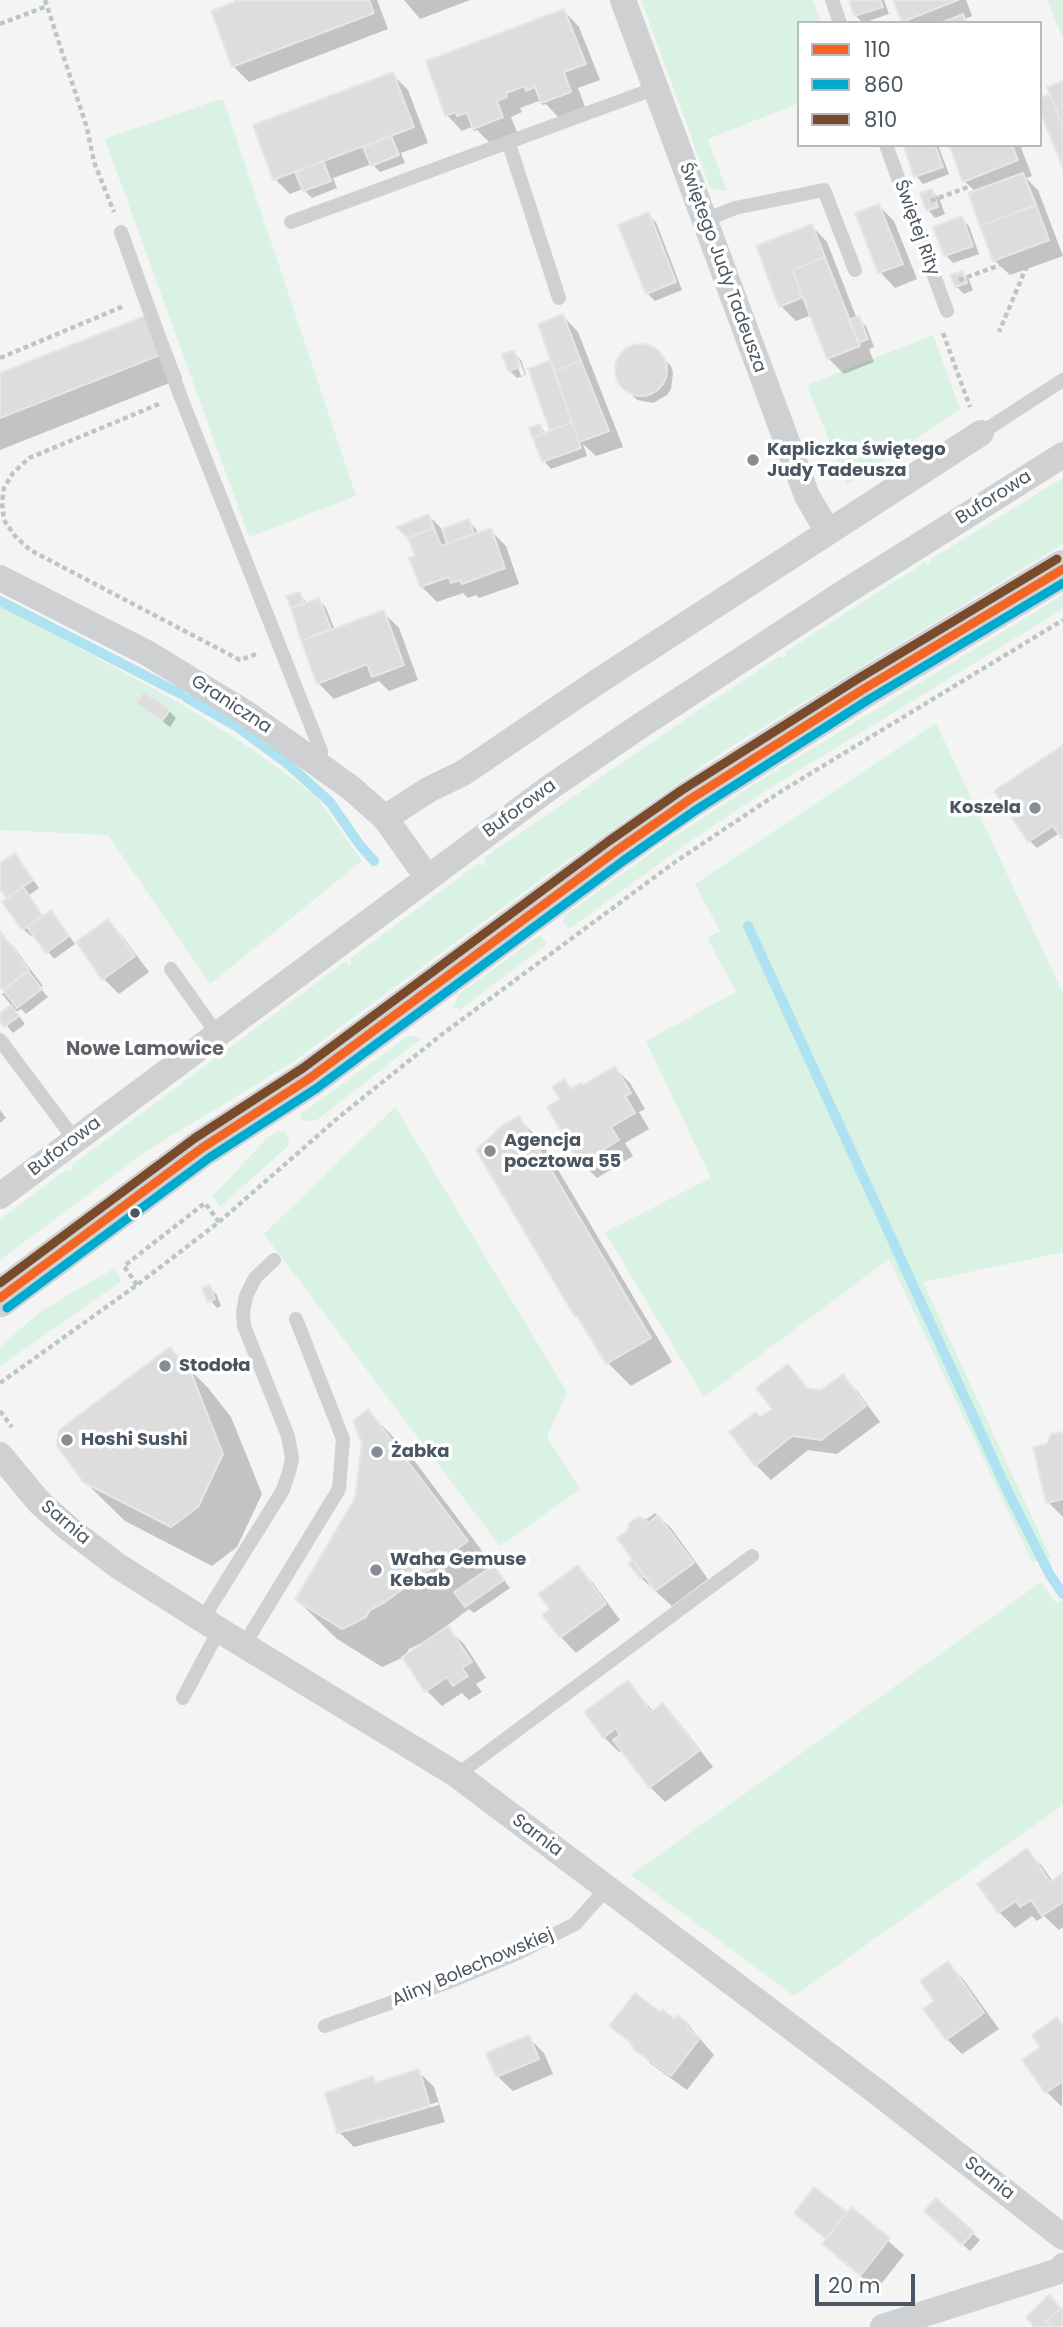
<!DOCTYPE html>
<html>
<head>
<meta charset="utf-8">
<style>
	body { margin:0 }
	#map { position:relative; width:1063px; height:2327px; overflow:hidden; background:#f4f4f4; font-family:Poppins,sans-serif }
	canvas { display:block }
	.legend { position:absolute; left:797px; top:21px; width:245px; height:126px; box-sizing:border-box; background:#fff; border:2px solid #b7bbc0; margin:0; padding:9px 12px; list-style:none; font-size:21px; color:#4a5661 }
	.legend li { display:flex; align-items:center; gap:14px; height:35px }
	.legend b { width:35px; border:2px solid #b7bbc0 }
	.scale { position:absolute; left:815px; top:2274px; width:100px; height:32px; box-sizing:border-box; border:4px solid #4a5661; border-top:0; padding-left:9px; font-size:21px; line-height:24px; white-space:nowrap; color:#4a5661; -webkit-text-stroke:5px #fff; paint-order:stroke }
</style>
</head>
<body>
<div id="map">
<canvas width="1063" height="2327"></canvas>
<ul class="legend">
<li><b style="height:9px;background:#f26522"></b>110</li>
<li><b style="height:9px;background:#00a9ce"></b>860</li>
<li><b style="height:9px;background:#7a4b2a"></b>810</li>
</ul>
<div class="scale">20 m</div>
</div>
<script>
const ctx = document.querySelector('canvas').getContext('2d');
ctx.lineJoin = 'round';
function fillPath(path, color) {
  ctx.fillStyle = color;
  ctx.fill(path, 'evenodd');
}
function shape(rows) {
  const path = new Path2D();
  for (const r of rows) {
    if (r.length === 3) {
      path.moveTo(r[0] + r[2], r[1]);
      path.arc(r[0], r[1], r[2], 0, 2 * Math.PI);
      continue;
    }
    path.moveTo(r[0], r[1]);
    for (let i = 2; i < r.length; i += 2) path.lineTo(r[i], r[i + 1]);
  }
  return path;
}
function strokePath(path, color, width, dash) {
  ctx.strokeStyle = color;
  ctx.lineWidth = width;
  ctx.lineCap = dash ? 'butt' : 'round';
  ctx.setLineDash(dash || []);
  ctx.stroke(path);
}
function drawText(font, color, halo, rows, align = 'center') {
  ctx.font = font + ' Poppins,sans-serif';
  ctx.lineWidth = 7;
  ctx.setLineDash([]);
  ctx.textBaseline = 'middle';
  ctx.strokeStyle = halo;
  ctx.fillStyle = color;
  for (const [text, x, y, turn = 0] of rows) {
    ctx.save();
    ctx.translate(x, y);
    ctx.rotate((+turn || 0) * Math.PI / 180);
    ctx.textAlign = isNaN(turn) ? turn : align;
    if (halo) ctx.strokeText(text, 0, 0);
    ctx.fillText(text, 0, 0);
    ctx.restore();
  }
}
fillPath(shape([
	[641,0,813,0,821,23,799,23,799,103,708,139,727,191,710,188],
	[1047,0,1063,0,1063,39],
	[217,100,224,101,356,496,249,537,105,139],
	[933,335,960,409,847,485,807,385],
	[1063,478,1063,544,727,749,547,875,293,1062,148,1150,0,1260,0,1219,67,1169,69,1172,73,1170,72,1165,346,961,349,965,351,964,351,958,479,863,482,866,485,864,484,858,703,707,780,656,783,658,785,656,785,652,925,562,927,565,930,563,931,559],
	[1063,595,1063,609,770,788,688,843,569,929,563,922,565,915,669,840,764,778],
	[0,604,181,704,252,749,317,797,362,861,210,984,108,835,0,830],
	[936,723,1063,993,1063,1252,923,1282,1051,1558,1032,1562,889,1259,704,1397,605,1232,711,1178,646,1041,736,992,707,938,720,931,695,884],
	[540,935,547,944,460,1010,457,1007,452,1010,459,994],
	[408,1036,422,1038,317,1120,303,1121,300,1117,302,1113],
	[395,1107,567,1392,547,1437,580,1489,500,1546,264,1234],
	[277,1131,284,1132,289,1139,288,1146,220,1207,213,1196,267,1138],
	[115,1268,122,1281,0,1366,0,1347,41,1311],
	[1041,1582,1055,1602,1063,1600,1063,1805,794,1996,631,1875]
]), '#d9f2e3');
fillPath(shape([
	[235,0,377,0,388,29,249,82,233,66,237,3],
	[404,0,470,0,420,19],
	[851,0,884,0,889,14,863,23,856,16],
	[895,0,966,0,972,16,965,19,969,23,905,23],
	[564,11,579,27,600,80,578,88,585,107,558,117,546,104,543,105,539,101,520,108,522,112,511,117,517,132,490,143,477,130,474,131,471,127,462,131,447,115],
	[393,75,408,90,428,143,401,153,405,163,380,172,372,164,333,178,337,188,312,198,303,189,290,194,275,179],
	[915,145,938,145,949,174,923,184,916,176,906,149],
	[951,145,1020,145,1032,176,1026,178,1038,190,1063,256,1010,275,994,260,976,192,964,181],
	[932,191,939,198,945,214,935,218,928,210],
	[879,206,894,221,917,279,895,288,880,272],
	[648,215,656,222,682,290,655,301,647,293],
	[961,219,969,226,979,254,953,263,946,255,936,228],
	[812,226,827,242,857,319,866,326,874,347,869,349,874,362,844,374,828,358,812,315,796,321,781,306],
	[962,273,969,280,973,290,964,294,956,286],
	[563,316,578,332,623,447,596,456,583,444,587,456,551,469,544,461,531,429,539,426,547,434,553,432,552,430,553,361],
	[168,341,182,378,0,450,0,375],
	[635,345,651,347,671,366,673,373,671,389,667,395,653,403,637,400,617,379,617,362,621,355],
	[513,352,521,360,526,375,517,378,509,370],
	[515,359,519,359,525,375,521,376],
	[429,516,444,531,468,521,476,529,478,535,490,530,506,546,519,584,479,598,476,595,468,598,463,593,437,602,421,586,417,557,410,538],
	[299,594,308,604,319,600,326,608,335,630,383,612,399,628,418,680,389,691,379,681,334,699,318,683,302,640],
	[138,703,169,711,176,718,170,727],
	[1063,747,1063,837,1060,833,1037,848,1030,841],
	[15,855,39,888,29,895,44,917,51,913,58,920,75,944,54,959,34,934,31,936,23,929,0,886,0,865],
	[108,922,123,937,149,972,119,994,104,979],
	[0,933,13,946,43,986,40,988,48,997,26,1014,21,1009,16,1012,25,1024,13,1033,0,1018,0,1015,12,1006,2,994,7,991,0,983],
	[615,1068,630,1083,645,1109,639,1112,649,1129,625,1143,633,1156,597,1178,582,1163,562,1100,564,1081,573,1089,583,1087],
	[0,1110,6,1118,0,1123],
	[518,1118,541,1141,672,1362,631,1386,608,1363,583,1322],
	[209,1287,217,1295,221,1306,217,1308,210,1300],
	[170,1349,209,1389,231,1417,262,1494,237,1547,212,1566,125,1521,84,1481],
	[788,1366,810,1390,821,1392,842,1376,858,1392,880,1422,837,1454,808,1450,771,1480,756,1465,761,1419,774,1409],
	[368,1411,407,1451,510,1588,474,1613,469,1609,437,1633,438,1635,448,1629,464,1644,486,1678,476,1684,482,1692,469,1700,462,1693,442,1706,427,1691,424,1642,409,1649,404,1657,382,1667,337,1639,297,1600,357,1499],
	[1063,1436,1063,1517,1048,1502,1049,1445],
	[655,1513,671,1528,708,1579,672,1606,641,1578,635,1561,644,1521],
	[577,1567,593,1583,620,1620,576,1653,561,1637,553,1610],
	[627,1682,654,1712,662,1705,678,1721,713,1767,665,1802,650,1787,623,1750,619,1752,604,1737],
	[1027,1851,1042,1866,1053,1882,1063,1876,1063,1927,1059,1930,1044,1916,1037,1921,1032,1916,1015,1928,999,1912,979,1884],
	[948,1964,963,1979,999,2029,962,2054,947,2039,937,2002],
	[660,2014,689,2026,714,2055,687,2090,650,2063,612,2026],
	[1057,2020,1063,2026,1062,2107,1047,2092,1024,2060,1042,2047],
	[528,2037,544,2053,553,2074,513,2091,497,2076],
	[418,2071,434,2087,445,2122,354,2147,339,2132,372,2078,378,2084],
	[438,2102,439,2105,346,2132,346,2128],
	[814,2190,847,2215,852,2209,904,2255,877,2289,839,2259,824,2244,827,2240,796,2213],
	[934,2219,972,2233,980,2240,970,2251]
]), '#0003');
strokePath(shape([
	[0,601,181,694],
	[187,698,239,728,289,765,330,802,359,844,374,861],
	[748,926,1008,1492,1050,1575,1063,1594]
]), '#aee2f0', 10);
const building = shape([
	[240,0,369,0,374,13,232,67,211,11,240,0],
	[849,0,880,0,883,7,854,16,849,0],
	[893,0,958,0,902,22,893,0],
	[564,9,586,64,564,72,571,92,541,103,535,87,526,91,525,86,506,93,507,97,497,101,503,117,473,129,467,113,457,116,456,112,445,116,426,61,564,9],
	[963,14,966,23,941,23,963,14],
	[393,72,414,127,273,180,253,125,393,72],
	[1063,81,1063,127,1047,87,1063,81],
	[1050,94,1063,127,1063,168,1040,111,1040,98,1050,94],
	[391,136,399,155,371,166,363,147,391,136],
	[910,145,935,145,943,167,914,177,904,147,910,145],
	[949,145,1012,145,1018,160,963,182,949,145],
	[323,161,331,181,303,191,295,172,323,161],
	[1023,173,1036,205,980,226,968,193,1023,173],
	[932,189,938,207,926,211,920,193,932,189],
	[879,204,903,264,878,273,855,213,879,204],
	[1036,205,1049,240,993,261,980,226,1036,205],
	[649,212,676,282,646,294,618,225,649,212],
	[962,216,973,246,944,256,933,227,962,216],
	[812,224,825,257,792,270,803,297,779,307,756,246,812,224],
	[825,257,860,346,827,359,792,270,825,257],
	[962,271,967,283,955,287,950,275,962,271],
	[563,314,581,361,554,371,538,324,563,314],
	[145,316,160,355,0,418,0,373,145,316],
	[859,316,868,339,858,343,849,320,859,316],
	[641,370,26],
	[514,350,520,367,508,371,502,354,514,350],
	[551,360,572,422,550,431,528,369,551,360],
	[581,361,609,431,579,442,554,371,581,361],
	[572,422,581,448,542,462,533,438,572,422],
	[540,424,543,434,533,438,529,428,540,424],
	[429,514,434,528,408,538,396,527,429,514],
	[469,519,474,534,447,544,442,529,469,519],
	[434,528,441,546,491,528,505,568,462,584,460,580,451,583,449,577,420,587,409,558,415,556,408,538,434,528],
	[300,592,304,604,291,608,286,596,300,592],
	[319,598,331,629,301,641,291,608,319,598],
	[384,610,404,665,372,677,367,664,317,684,301,641,384,610],
	[144,692,170,710,162,721,136,703,144,692],
	[1063,745,1063,837,1061,838,1053,826,1028,842,994,791,1063,745],
	[15,853,33,880,6,898,0,889,0,863,15,853],
	[23,887,43,916,22,930,2,902,23,887],
	[51,910,69,936,46,953,27,927,51,910],
	[108,919,135,956,102,980,76,942,108,919],
	[0,931,29,970,3,990,0,986,0,931],
	[28,971,42,989,17,1008,3,990,28,971],
	[11,1005,19,1016,4,1027,0,1021,0,1013,11,1005],
	[615,1066,631,1093,625,1096,635,1113,611,1127,619,1140,580,1164,547,1107,560,1099,552,1087,565,1079,570,1089,581,1083,583,1085,615,1066],
	[519,1116,651,1338,606,1364,577,1316,575,1317,476,1150,503,1125,519,1116],
	[210,1285,215,1299,208,1302,202,1288,210,1285],
	[170,1347,192,1375,223,1454,198,1507,171,1527,83,1482,57,1446,59,1430,170,1347],
	[788,1364,807,1388,821,1390,843,1374,866,1406,821,1440,792,1436,755,1466,729,1432,756,1412,760,1417,772,1409,756,1388,788,1364],
	[368,1409,468,1541,385,1602,370,1610,366,1617,342,1629,295,1600,355,1498,362,1443,353,1421,368,1409],
	[1061,1432,1063,1434,1063,1499,1046,1503,1033,1447,1047,1444,1051,1434,1061,1432],
	[658,1515,694,1563,655,1591,617,1538,628,1530,629,1523,638,1517,645,1519,648,1523,658,1515],
	[633,1560,644,1576,640,1579,628,1563,633,1560],
	[494,1565,504,1580,465,1607,454,1592,494,1565],
	[578,1565,606,1604,560,1638,542,1615,550,1609,538,1594,578,1565],
	[448,1626,472,1662,462,1668,468,1676,453,1686,447,1677,425,1692,402,1657,448,1626],
	[628,1680,651,1712,663,1703,699,1751,649,1788,613,1740,620,1735,616,1728,603,1738,584,1712,628,1680],
	[1027,1848,1050,1882,1063,1873,1063,1902,1042,1916,1031,1900,1020,1907,1016,1901,998,1913,977,1884,1027,1848],
	[948,1961,984,2013,946,2040,923,2009,934,2001,920,1981,948,1961],
	[635,1993,660,2012,662,2009,674,2019,677,2015,690,2025,687,2028,700,2038,671,2076,632,2048,634,2045,609,2026,635,1993],
	[1057,2017,1063,2026,1063,2081,1045,2093,1022,2060,1040,2047,1032,2035,1057,2017],
	[529,2035,539,2059,496,2077,486,2053,529,2035],
	[419,2069,430,2106,337,2133,325,2093,373,2076,375,2083,419,2069],
	[814,2187,847,2212,826,2239,794,2213,814,2187],
	[936,2198,974,2232,962,2245,924,2211,936,2198],
	[851,2207,890,2238,861,2275,822,2244,851,2207],
	[1049,2295,1061,2308,1047,2321,1051,2325,1049,2327,1034,2327,1026,2317,1049,2295],
	[1061,2308,1063,2310,1063,2327,1053,2327,1047,2321,1061,2308]
]);
fillPath(building, '#ddddde');
strokePath(building, '#e5e6e7', 2);
strokePath(shape([
	[45,0,87,128,94,162,114,212],
	[0,24,47,6],
	[931,201,973,185],
	[959,280,1022,257,1026,268,999,332],
	[943,333,970,407],
	[0,358,124,306],
	[159,404,29,458,13,473,4,488,2,503,4,520,15,536,30,550,240,660,259,653],
	[137,1285,124,1266,205,1203,219,1222],
	[0,1383,137,1285,219,1222,339,1117,441,1035,675,862,780,792,1063,620],
	[0,1411,12,1427]
]), '#bcc7c4', 4.5, [5, 3.5]);
strokePath(shape([
	[832,0,840,23],
	[509,144,559,298],
	[886,145,947,311],
	[705,220,735,208,824,190,855,270],
	[291,222,656,88],
	[121,232,180,395,321,751,319,765],
	[981,433,1063,380],
	[171,969,217,1034],
	[0,1040,75,1140],
	[202,1620,283,1490,289,1472,292,1459,288,1436,244,1326,243,1312,246,1296,255,1278,274,1260],
	[244,1645,339,1489,343,1439,296,1319],
	[183,1698,219,1630],
	[457,1775,752,1556],
	[325,2026,449,1982,518,1953,575,1924,607,1888]
]), '#ced0d2', 14);
strokePath(shape([
	[623,0,807,496,828,532],
	[0,578,147,653,244,712,291,745,351,788,385,818,427,877],
	[385,818,428,790,463,773,597,682,981,433],
	[0,1196,549,788,640,726,842,594,1063,455],
	[0,1455,39,1502,68,1528,118,1566,219,1630,457,1775,881,2095,1063,2237],
	[883,2327,1059,2271,1063,2266]
]), '#ced0d2', 26);
strokePath(shape([
	[0,1298,202,1148,310,1078,616,851,689,800,862,690,1063,569]
]), '#ced0d4', 38);
strokePath(shape([
	[0,1298,202,1148,310,1078,616,851,689,800,862,690,1063,569]
]), '#f26522', 9);
strokePath(shape([
	[7,1308,209,1158,317,1088,623,861,696,810,868,700,1063,583]
]), '#00a9ce', 9);
strokePath(shape([
	[0,1283,195,1138,303,1068,609,841,682,790,856,680,1057,559]
]), '#7a4b2a', 9);
for (const [x, y, r, color] of [
	[753,460,7,"#868d94"],
	[1035,808,7,"#868d94"],
	[490,1151,7,"#868d94"],
	[135,1213,6,"#4a5661"],
	[165,1366,7,"#868d94"],
	[67,1440,7,"#868d94"],
	[377,1452,7,"#868d94"],
	[376,1570,7,"#868d94"]
]) {
  const dot = new Path2D();
  dot.arc(x, y, r, 0, 2 * Math.PI);
  ctx.fillStyle = color;
  ctx.fill(dot);
  strokePath(dot, '#fff', 2.5);
}
drawText('18px', '#4a5661', '#fff', [
	["Świętej Rity",916,228,70],
	["Świętego Judy Tadeusza",722,268,70],
	["Buforowa",994,498,-32],
	["Graniczna",231,705,33],
	["Buforowa",520,809,-36],
	["Buforowa",65,1147,-37],
	["Sarnia",65,1523,40],
	["Sarnia",537,1836,37],
	["Aliny Bolechowskiej",473,1968,-23],
	["Sarnia",989,2179,38]
]);
drawText('bold 18px', '#4a5661', '#fff', [
	["Kapliczka świętego",767,450],
	["Judy Tadeusza",767,471],
	["Koszela",1021,808,"right"],
	["Agencja",504,1141],
	["pocztowa 55",504,1162],
	["Stodoła",179,1366],
	["Hoshi Sushi",81,1440],
	["Żabka",391,1452],
	["Waha Gemuse",390,1560],
	["Kebab",390,1581]
], 'left');
drawText('bold 19px', '#5f6368', '#fff', [
	["Nowe Lamowice",145,1050]
]);
</script>
</body>
</html>
